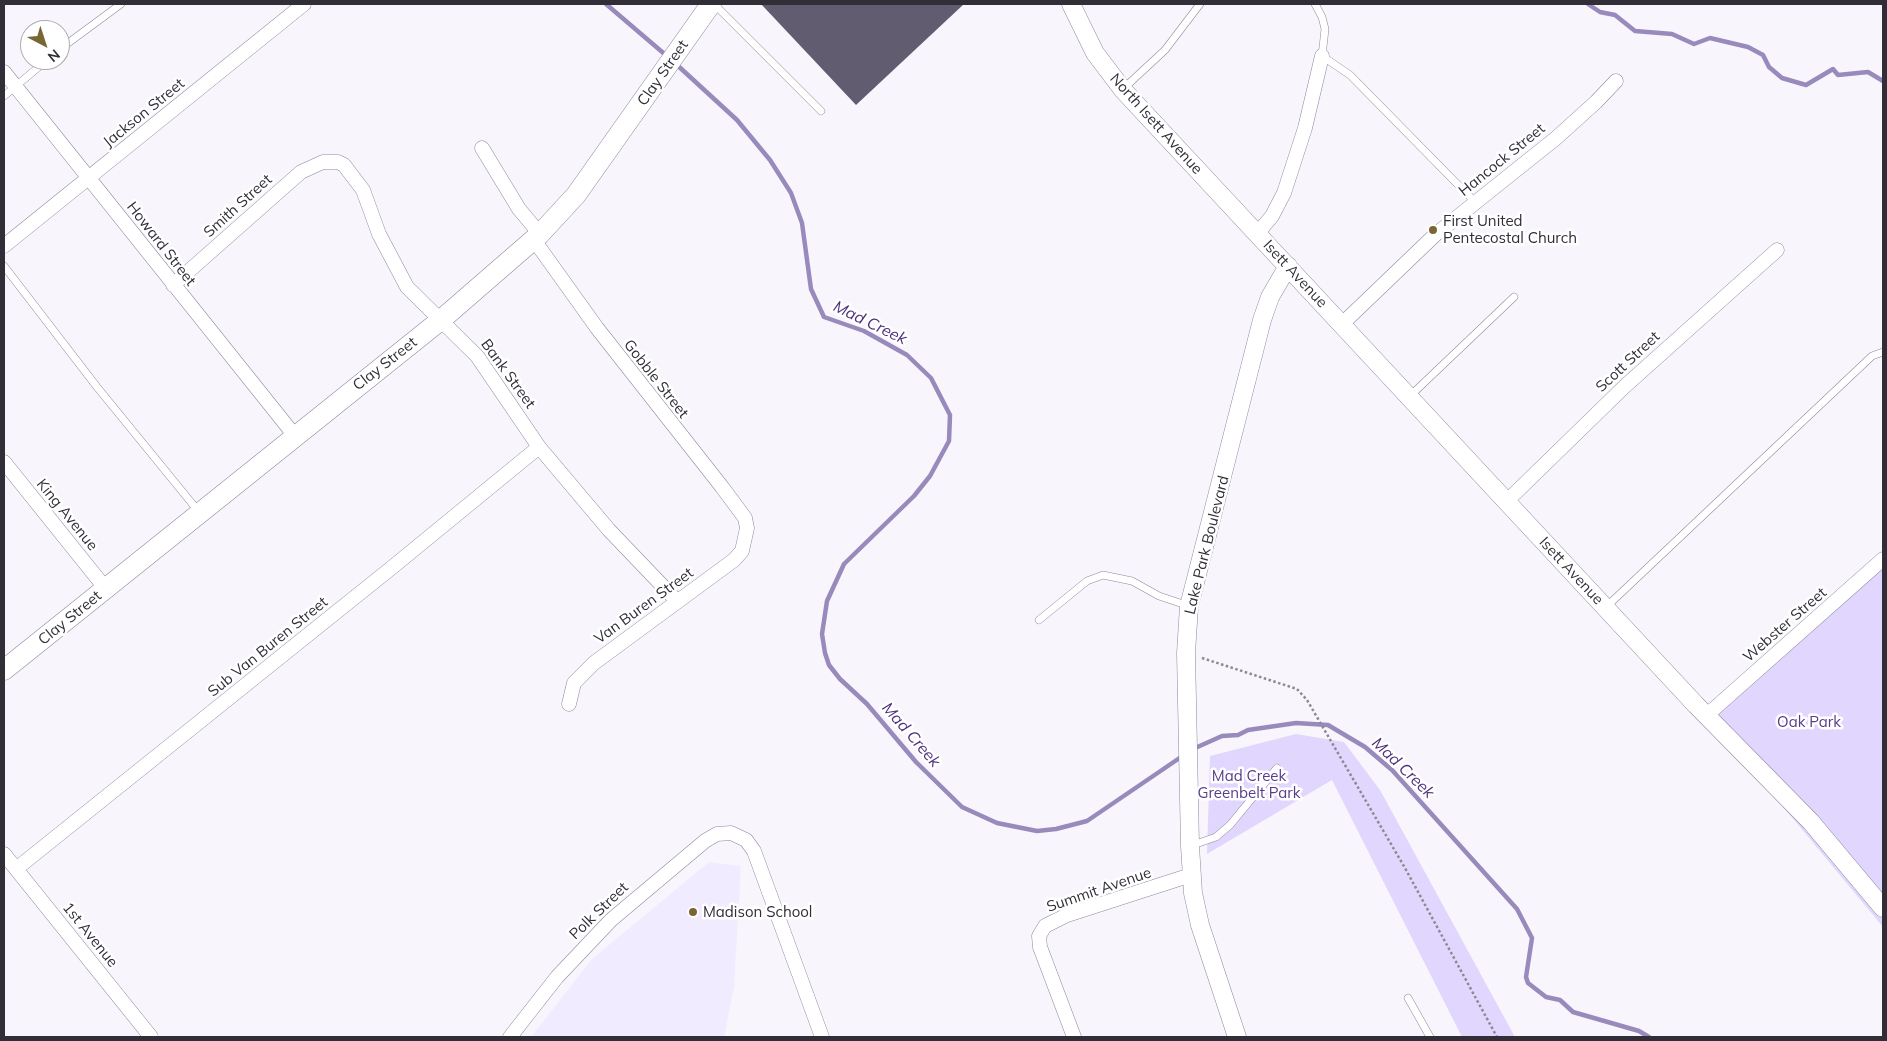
<!DOCTYPE html>
<html>
<head>
<meta charset="utf-8">
<style>
	body { margin:0 }
	#map { position:relative; width:1887px; height:1041px; overflow:hidden; background:#f8f6fc; font-family:Mulish,sans-serif }
	canvas { display:block }
	.frame { position:absolute; inset:0; border:5px solid #312e38; pointer-events:none }
	.north { position:absolute; left:20px; top:20px; width:50px; height:50px; box-sizing:border-box; background:#fff; border:1px solid #adabaf; border-radius:50%; rotate:140deg; font-size:14px; font-weight:700; line-height:20px; text-align:center; color:#312e38 }
	.north::after { content:''; display:block; margin:auto; width:18px; height:22px; background:#796634; clip-path:polygon(50% 0,100% 100%,50% 72%,0 100%) }
</style>
</head>
<body>
<div id="map">
<canvas width="1887" height="1041"></canvas>
<div class="frame"></div>
<div class="north">N</div>
</div>
<script>
const ctx = document.querySelector('canvas').getContext('2d');
ctx.lineJoin = 'round';
function fillPath(path, color) {
  ctx.fillStyle = color;
  ctx.fill(path, 'evenodd');
}
function shape(rows) {
  const path = new Path2D();
  for (const r of rows) {
    path.moveTo(r[0], r[1]);
    for (let i = 2; i < r.length; i += 2) path.lineTo(r[i], r[i + 1]);
  }
  return path;
}
function strokePath(path, color, width, dash) {
  ctx.strokeStyle = color;
  ctx.lineWidth = width;
  ctx.lineCap = dash ? 'butt' : 'round';
  ctx.setLineDash(dash || []);
  ctx.stroke(path);
}
function drawText(font, color, halo, rows, align = 'center') {
  ctx.font = font + ' Mulish,sans-serif';
  ctx.lineWidth = 5;
  ctx.setLineDash([]);
  ctx.textBaseline = 'middle';
  ctx.strokeStyle = halo;
  ctx.fillStyle = color;
  for (const [text, x, y, turn = 0] of rows) {
    ctx.save();
    ctx.translate(x, y);
    ctx.rotate((+turn || 0) * Math.PI / 180);
    ctx.textAlign = isNaN(turn) ? turn : align;
    if (halo) ctx.strokeText(text, 0, 0);
    ctx.fillText(text, 0, 0);
    ctx.restore();
  }
}
fillPath(shape([
	[709,862,741,866,734,987,724,1037,531,1037,592,959]
]), '#f1ebff');
fillPath(shape([
	[1883,553,1883,927,1707,715],
	[1296,734,1344,742,1380,790,1515,1037,1462,1037,1332,780,1207,854,1210,756]
]), '#e1d6fd');
strokePath(shape([
	[606,4,668,57],
	[1588,4,1600,12,1615,15,1635,31,1672,34,1694,44,1710,38,1748,47,1763,55,1769,67,1782,78,1806,85,1833,69,1838,75,1868,72,1883,81],
	[676,64,737,120,770,160,791,193,802,223,811,289,824,317,864,331,907,355,931,378,950,415,949,441,930,476,914,496,844,564,827,601,822,634,825,653,829,665,840,679,867,704,916,762,962,807,997,823,1037,831,1056,829,1087,821,1184,755],
	[1193,749,1222,736,1238,735,1248,730,1296,723,1328,725,1365,747,1392,770,1517,909,1532,938,1526,977,1528,983,1546,997,1560,1000,1573,1012,1639,1031,1649,1037]
]), '#998abc', 4.5);
fillPath(shape([
	[761,4,964,4,856,105]
]), '#625c71');
const service = shape([
	[714,4,821,111],
	[1315,4,1322,17,1325,29,1322,56,1350,75,1475,202],
	[60,49,121,4],
	[1123,89,1165,50,1200,4],
	[4,96,47,60],
	[4,266,97,387,199,512],
	[1409,397,1514,297],
	[1605,608,1872,356,1883,352],
	[1039,620,1087,581,1103,575,1132,581,1159,596,1189,606],
	[1190,846,1216,837,1230,825,1277,768],
	[1408,998,1430,1037]
]);
const minor = shape([
	[4,72,295,436],
	[482,148,519,209,540,234],
	[1257,234,1272,216,1284,193,1305,128,1322,56],
	[534,240,597,328,722,487,745,518,747,528,742,551,734,560,594,663,574,683,569,704],
	[4,246,304,4],
	[173,285,301,172,323,162,338,162,344,165,363,190,379,234,407,287,477,356,539,447,609,530,677,601],
	[1341,325,1436,234,1555,139,1596,102,1616,81],
	[4,462,106,589],
	[1506,502,1624,387,1777,250],
	[1707,715,1883,559],
	[4,854,151,1037],
	[16,869,395,565,539,447],
	[510,1037,557,977,611,920,705,841,717,834,731,833,746,840,754,851,822,1037],
	[1074,1037,1040,947,1039,936,1045,926,1067,915,1191,875]
]);
const tertiary = shape([
	[1071,4,1095,53,1123,90,1696,705,1811,822,1883,908],
	[1237,1037,1200,925,1193,893,1190,846,1186,653,1189,606,1262,320,1270,297,1288,266]
]);
const secondary = shape([
	[4,670,442,319,540,234,576,195,711,4]
]);
strokePath(service, '#8e879e', 8);
strokePath(minor, '#8e879e', 15);
strokePath(tertiary, '#8e879e', 19);
strokePath(secondary, '#8e879e', 21);
strokePath(shape([
	[1202,658,1297,689,1307,700,1405,868,1497,1037]
]), '#8c8991', 2.5, [2.5, 2.5]);
strokePath(service, '#fff', 7);
strokePath(minor, '#fff', 14);
strokePath(tertiary, '#fff', 18);
strokePath(secondary, '#fff', 20);
for (const [x, y, r, color] of [
	[1433,230,5,"#796634"],
	[693,912,5,"#796634"]
]) {
  const dot = new Path2D();
  dot.arc(x, y, r, 0, 2 * Math.PI);
  ctx.fillStyle = color;
  ctx.fill(dot);
  strokePath(dot, '#fff', 2);
}
drawText('15px', '#312e38', '#fff', [
	["Clay Street",663,73,-55],
	["Jackson Street",144,113,-39],
	["North Isett Avenue",1156,124,48],
	["Hancock Street",1502,160,-39],
	["Smith Street",238,206,-42],
	["Howard Street",161,244,52],
	["Isett Avenue",1295,274,47],
	["Scott Street",1628,362,-43],
	["Clay Street",385,364,-38],
	["Bank Street",508,374,54],
	["Gobble Street",656,379,52],
	["King Avenue",67,515,51],
	["Lake Park Boulevard",1207,545,-76],
	["Isett Avenue",1571,571,47],
	["Van Buren Street",644,606,-36],
	["Clay Street",70,618,-39],
	["Webster Street",1785,625,-41],
	["Sub Van Buren Street",268,647,-39],
	["Summit Avenue",1099,890,-19],
	["Polk Street",599,911,-44],
	["1st Avenue",90,935,51]
]);
drawText('15px', '#312e38', '#fff', [
	["First United",1443,221],
	["Pentecostal Church",1443,238],
	["Madison School",703,912]
], 'left');
drawText('15px', '#593c8a', '#fff', [
	["Oak Park",1809,722],
	["Mad Creek",1249,776],
	["Greenbelt Park",1249,793]
]);
drawText('italic 16px', '#4e2f7c', '#fff', [
	["Mad Creek",870,323,26],
	["Mad Creek",911,735,49],
	["Mad Creek",1403,768,44]
]);
</script>
</body>
</html>
